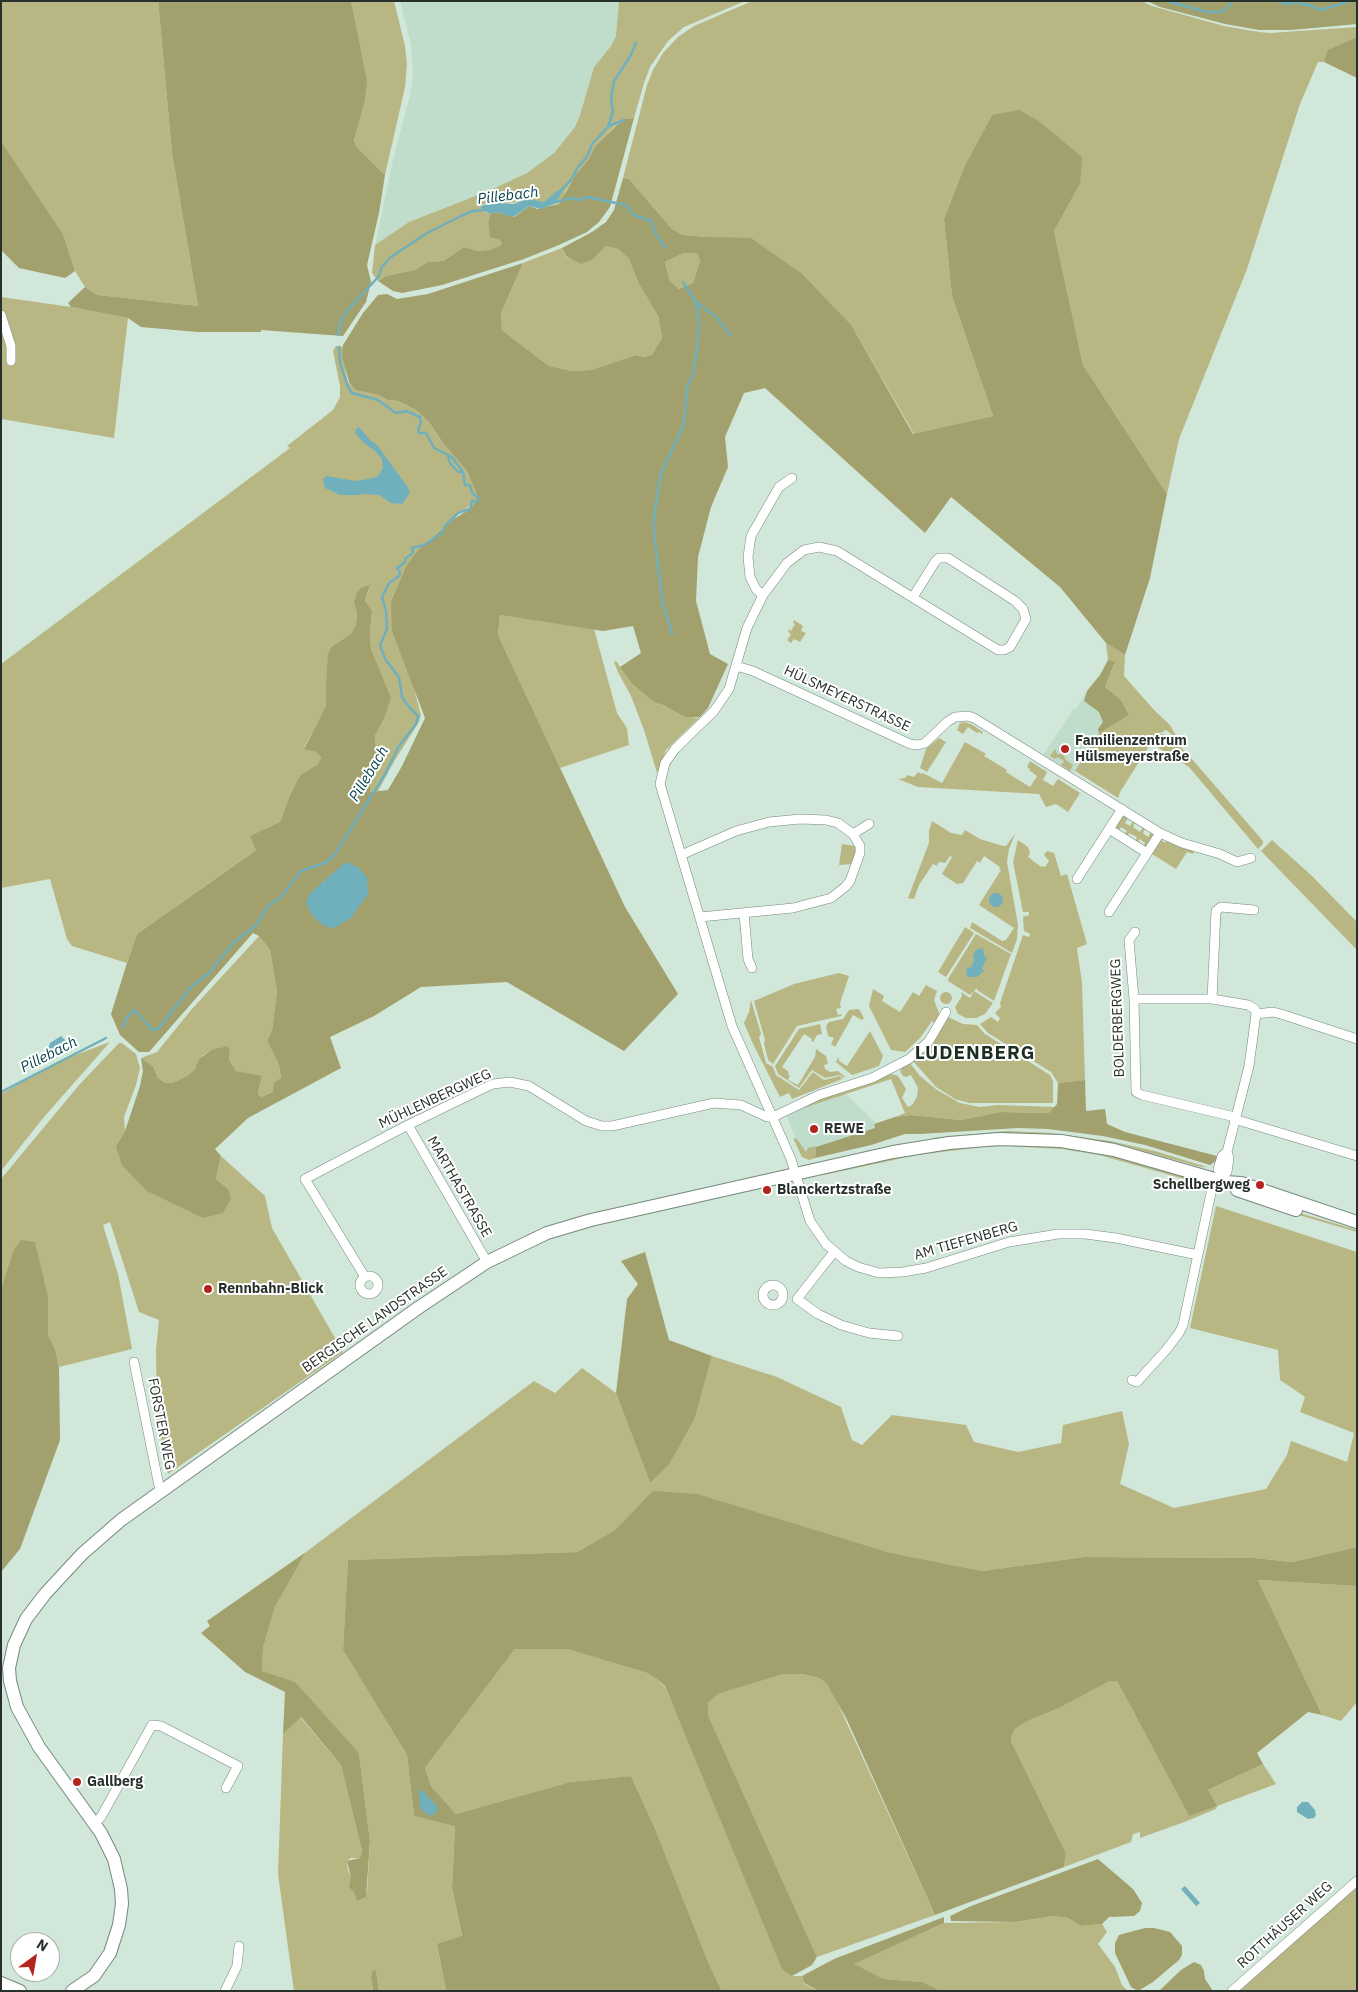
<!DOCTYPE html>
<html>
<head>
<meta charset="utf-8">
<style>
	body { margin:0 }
	#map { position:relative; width:1358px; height:1992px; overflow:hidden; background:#d1e7d9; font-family:"IBM Plex Sans",sans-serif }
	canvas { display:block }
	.frame { position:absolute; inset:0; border:2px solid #27302a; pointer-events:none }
	.north { position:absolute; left:10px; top:1932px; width:50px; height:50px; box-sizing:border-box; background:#fff; border:1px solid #a9acaa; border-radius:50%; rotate:32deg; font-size:14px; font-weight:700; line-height:20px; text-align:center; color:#27302a }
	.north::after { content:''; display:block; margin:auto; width:18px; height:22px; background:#b4241f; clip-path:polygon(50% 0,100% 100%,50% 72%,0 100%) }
</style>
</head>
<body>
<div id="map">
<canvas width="1358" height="1992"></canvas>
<div class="frame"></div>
<div class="north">N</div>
</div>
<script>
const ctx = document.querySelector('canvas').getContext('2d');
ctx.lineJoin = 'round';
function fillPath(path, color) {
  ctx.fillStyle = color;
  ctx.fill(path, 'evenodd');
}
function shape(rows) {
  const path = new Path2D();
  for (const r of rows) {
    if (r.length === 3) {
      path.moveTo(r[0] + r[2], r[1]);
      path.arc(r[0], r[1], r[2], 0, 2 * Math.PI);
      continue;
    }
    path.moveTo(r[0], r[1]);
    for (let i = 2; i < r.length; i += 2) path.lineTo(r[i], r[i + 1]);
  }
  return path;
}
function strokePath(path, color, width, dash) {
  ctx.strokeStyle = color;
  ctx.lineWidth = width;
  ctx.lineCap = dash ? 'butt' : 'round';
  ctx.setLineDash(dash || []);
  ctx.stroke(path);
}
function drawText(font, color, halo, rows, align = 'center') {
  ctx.font = font + ' "IBM Plex Sans",sans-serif';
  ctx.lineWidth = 4;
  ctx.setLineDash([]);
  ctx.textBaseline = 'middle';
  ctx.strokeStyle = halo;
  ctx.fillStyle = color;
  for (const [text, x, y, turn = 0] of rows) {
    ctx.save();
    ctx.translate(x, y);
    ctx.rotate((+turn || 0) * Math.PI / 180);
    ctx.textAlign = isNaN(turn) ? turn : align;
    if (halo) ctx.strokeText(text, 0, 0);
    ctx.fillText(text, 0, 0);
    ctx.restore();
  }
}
fillPath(shape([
	[400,1,619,1,618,19,616,36,611,46,594,67,580,115,575,127,554,153,527,173,489,191,409,222,375,245,393,160,410,95,413,76,411,45],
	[1085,694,1113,712,1074,773,1043,755,1074,708,1076,709],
	[844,1092,880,1127,802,1153,786,1115]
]), '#c0ddcb');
fillPath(shape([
	[1,1,158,1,172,153,198,306,98,295,85,287,75,271,63,234,1,141],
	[351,1,394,1,405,46,407,64,405,87,385,175,356,146,354,138,364,105],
	[619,1,745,1,684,27,668,41,650,67,644,83,634,118,623,119,623,123,617,124,595,146,589,159,576,174,565,192,562,203,555,204,558,200,556,194,544,202,540,202,527,199,508,204,499,201,481,205,482,209,490,214,488,223,490,236,500,240,502,243,501,246,489,250,478,251,464,247,443,261,428,262,414,270,386,276,378,281,372,273,375,245,409,222,488,191,527,173,554,153,575,127,580,115,594,67,611,46,616,36],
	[752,1,1142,1,1152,6,1224,26,1259,32,1270,33,1357,27,1357,37,1329,50,1324,62,1318,62,1300,104,1247,269,1179,439,1167,494,1083,365,1054,231,1080,184,992,115,965,165,944,219,952,296,993,416,914,434,852,326,708,237,683,235,672,229,629,179,623,178,647,85,653,70,663,53,678,37,694,26],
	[606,246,618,249,629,259,638,282,658,316,662,338,653,355,644,357,636,355,591,370,573,371,549,366,502,330,501,313,523,263,562,248,566,257,593,259],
	[684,253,697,253,700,261,693,283,679,289,670,281,665,262],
	[1,297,71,307,128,318,114,438,1,419],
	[336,346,341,346,343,348,346,374,348,382,353,387,355,390,378,395,388,400,398,401,416,410,429,422,443,443,467,471,477,495,475,502,457,515,418,550,406,566,391,601,421,715,419,722,395,760,378,791,370,792,370,786,378,765,375,736,384,719,390,698,371,649,370,634,372,611,365,602,370,586,354,603,357,613,356,624,351,634,331,647,326,682,326,705,304,748,316,752,321,757,318,764,300,775,290,795,280,822,251,836,257,849,137,934,127,963,72,946,67,939,50,879,1,888,1,664,290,448,287,446,333,410,340,397,340,386,333,351],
	[500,615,594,629,617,713,627,728,629,745,560,768,498,635],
	[794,620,803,626,801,631,806,633,800,642,794,639,791,643,787,640,791,635,788,631,789,629,791,631,795,624,793,623],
	[1106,643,1125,655,1124,676,1155,711,1170,725,1178,739,1166,730,1157,735,1163,734,1168,736,1185,751,1263,841,1263,844,1258,849,1189,767,1151,743,1120,792,1118,798,1075,771,1106,722,1117,721,1129,715,1121,700,1105,687,1115,661,1108,660],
	[616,661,632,684,654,702,696,718,700,717,666,750,657,773,644,730,631,696,618,672,614,662],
	[965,722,971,724,983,732,982,734,979,732,977,733,968,727,963,734,957,730,960,723],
	[939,738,946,742,927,772,920,768,926,749],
	[965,742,986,754,984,756,1007,770,1006,772,1030,787,1037,776,1029,770,1030,769,1027,767,1030,761,1047,772,1043,780,1053,786,1058,779,1080,793,1068,812,1056,804,1046,807,1039,794,918,787,898,779,905,778,908,775,914,777,918,772,922,774,923,773,942,783],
	[1055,749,1058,755,1062,752,1066,760,1073,765,1070,771,1061,765,1064,761,1057,757,1055,759,1050,756],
	[1125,816,1128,818,1125,823,1130,826,1133,821,1135,822,1133,827,1140,832,1143,827,1145,829,1143,833,1148,837,1151,832,1154,834,1154,837,1149,847,1143,848,1145,843,1140,839,1136,844,1135,842,1137,837,1129,833,1127,837,1124,835,1127,831,1121,827,1118,832,1115,829,1121,817],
	[932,821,951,833,962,835,965,830,980,839,1003,846,1006,846,1015,834,1009,849,1007,862,1018,925,1017,939,1012,953,970,928,972,922,1002,941,1006,940,1014,928,979,905,1001,870,999,869,1000,867,984,856,980,863,977,861,963,883,957,884,942,874,952,857,950,856,945,863,939,862,937,866,933,864,919,885,914,899,908,898,929,843,929,831],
	[1162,839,1163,842,1167,842,1166,839,1194,852,1193,854,1187,852,1176,869,1152,854],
	[1018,840,1028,847,1030,853,1028,857,1040,866,1045,867,1049,861,1044,855,1047,851,1054,853,1061,876,1067,874,1087,944,1077,948,1082,983,1085,1080,1058,1083,1051,1072,988,1033,980,1024,991,1017,998,1022,1000,1018,995,1013,1001,1007,1000,1003,1023,935,1029,937,1030,934,1024,931,1023,917,1029,915,1029,912,1023,912,1013,862],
	[1272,840,1311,875,1357,922,1357,950,1261,851],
	[842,844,855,846,855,855,853,864,839,865],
	[965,927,974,933,946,977,938,972],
	[976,934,1011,954,994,1001,977,990,977,988,970,995,948,981,948,979],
	[259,936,270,950,277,991,272,1030,267,1041,279,1065,281,1078,273,1092,261,1097,258,1094,262,1077,236,1071,229,1059,230,1050,222,1047,217,1050,211,1050,202,1056,195,1069,187,1076,172,1083,166,1083,158,1078,153,1066,141,1058,157,1052,191,1010],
	[839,973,849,976,840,1003,841,1008,836,1009,838,1015,842,1014,841,1016,797,1026,773,1064,768,1060,764,1043,765,1040,754,1001,794,984],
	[926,985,937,991,934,1000,940,1016,936,1024,932,1021,920,1038,905,1052,891,1050,869,1006,873,989,884,996,882,1001,900,1012,913,992,919,996],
	[974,991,993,1003,990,1007,985,1014,976,1018,966,1018,958,1014,955,1007,962,996,961,992,970,998],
	[946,998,6],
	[751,1000,761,1034,759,1037,766,1063,773,1067,776,1075,799,1090,813,1072,824,1080,840,1076,842,1079,792,1099,789,1093,780,1097,753,1044,744,1023,749,1012],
	[859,1009,864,1018,862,1020,853,1015,835,1047,831,1044,834,1038,828,1036,826,1026,829,1022,843,1019,849,1010],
	[948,1017,963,1024,977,1025,985,1034,1050,1075,1053,1081,1053,1103,969,1103,955,1099,936,1087,913,1061,928,1047],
	[820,1024,822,1034,817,1035,813,1042,811,1041,812,1039,804,1034,782,1067,789,1072,788,1074,790,1076,788,1080,798,1085,815,1057,816,1049,826,1056,828,1064,824,1065,825,1069,830,1072,838,1071,845,1077,843,1078,840,1075,825,1078,812,1070,799,1088,778,1074,775,1066,799,1029],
	[870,1031,883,1056,879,1066,852,1075,836,1062,838,1057,839,1061,847,1066],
	[110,1042,44,1117,1,1171,1,1094,59,1061],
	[119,1043,122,1043,136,1054,140,1068,136,1085,124,1117,125,1131,116,1146,228,1189,216,1179,221,1156,265,1196,272,1228,343,1352,168,1474,157,1420,156,1350,159,1320,139,1312,110,1222,103,1225,118,1274,132,1349,59,1367,48,1335,48,1297,13,1251,1,1289,1,1179,79,1085],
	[910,1063,920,1076,937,1090,960,1103,980,1107,998,1105,1056,1107,1049,1113,1000,1112,961,1120,911,1115,895,1117,905,1113,891,1079,798,1110,825,1097,891,1074,898,1076,906,1089,902,1098,908,1107,912,1105,917,1097,918,1088,911,1075,906,1077,903,1076,900,1071,902,1068],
	[1007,1131,1050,1133,1110,1141,1155,1151,1207,1167,1201,1167,1118,1144,1083,1139,931,1138],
	[793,1138,797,1139,806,1152,808,1148,816,1146,815,1158,809,1160,802,1157],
	[981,1144,1069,1148,1128,1160,1195,1180,1202,1184,1099,1155,1062,1149,1006,1146,982,1147,917,1155,823,1175,823,1172,887,1158],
	[1216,1206,1357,1252,1357,1547,1292,1562,1255,1558,1084,1557,982,1571,887,1552,654,1491,615,1530,577,1552,348,1560,343,1650,407,1755,414,1816,455,1825,452,1888,462,1937,437,1945,446,1991,379,1991,376,1971,372,1972,371,1978,373,1991,294,1991,278,1874,283,1734,300,1717,341,1765,362,1851,360,1858,351,1858,347,1861,348,1870,351,1877,367,1892,370,1841,359,1753,274,1676,262,1671,263,1648,275,1607,306,1552,534,1381,555,1393,582,1368,616,1393,650,1483,695,1418,712,1356,777,1377,841,1407,852,1440,862,1445,892,1415,966,1425,974,1442,1018,1452,1061,1443,1063,1425,1122,1411,1129,1444,1120,1484,1174,1508,1266,1489,1287,1455,1291,1441,1347,1462,1354,1433,1300,1412,1305,1397,1280,1380,1278,1350,1190,1328],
	[1276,1206,1357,1230,1357,1232,1275,1208],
	[1258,1580,1357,1586,1357,1702,1341,1721,1322,1715],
	[515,1649,567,1649,647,1673,657,1679,665,1687,792,1976,802,1976,804,1984,819,1991,722,1991,709,1964,654,1826,631,1776,570,1782,456,1814,431,1786,425,1768],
	[784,1674,802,1674,819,1678,827,1684,833,1693,935,1915,817,1957,708,1715,708,1703,718,1694],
	[1109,1680,1117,1681,1189,1816,1208,1790,1263,1764,1276,1784,1217,1806,1216,1809,1187,1821,1140,1838,1140,1832,1133,1834,1131,1842,1064,1867,1066,1853,1011,1741,1012,1734,1016,1728,1032,1719,1059,1708],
	[1357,1886,1357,1991,1239,1991,1347,1894],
	[1054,1916,1068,1918,1081,1926,1102,1924,1107,1932,1098,1944,1115,1967,1122,1985,1128,1991,941,1991,923,1982,884,1979,853,1964,944,1923,1015,1922]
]), '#b8b784');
fillPath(shape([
	[158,1,351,1,367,82,364,105,354,139,356,146,385,175,379,213,367,265,371,282,366,302,343,336,261,330,261,332,198,332,141,327,128,318,71,307,68,303,85,287,98,295,198,306,172,153],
	[1147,1,1357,1,1357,24,1291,30,1259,30,1225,24,1160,7],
	[1357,37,1357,78,1324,62,1328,50],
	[1019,110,1037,120,1082,157,1080,184,1054,231,1083,365,1167,494,1150,578,1125,655,1106,643,1060,587,951,497,925,533,765,388,744,393,725,437,728,467,711,507,698,557,696,601,710,654,728,664,708,708,700,717,686,717,665,706,654,702,632,684,620,667,641,653,633,626,603,631,500,615,498,635,625,907,678,994,624,1051,507,982,421,987,374,1016,330,1037,341,1068,248,1118,215,1149,221,1156,216,1179,228,1189,231,1198,223,1213,203,1218,147,1191,122,1165,116,1146,125,1131,140,1086,143,1071,141,1058,153,1066,158,1078,166,1083,172,1083,187,1076,195,1069,199,1059,211,1050,227,1046,230,1050,229,1059,236,1071,262,1076,258,1094,261,1097,273,1092,274,1083,281,1078,279,1065,267,1041,272,1030,277,991,270,950,259,936,253,933,149,1052,139,1052,120,1035,111,1014,127,963,137,934,256,850,250,836,280,822,290,795,300,775,318,764,321,757,316,752,304,749,326,705,326,682,328,655,331,647,351,634,356,624,357,613,354,603,357,593,361,588,370,585,365,601,372,611,370,634,371,649,391,698,384,719,375,736,378,765,370,786,370,792,388,790,402,766,425,718,392,631,391,601,406,566,418,550,452,520,467,511,475,502,477,495,467,471,443,443,429,422,416,410,398,401,388,400,378,395,355,390,349,382,342,356,343,345,363,313,378,295,387,294,397,299,428,294,523,263,501,313,502,330,549,366,573,371,591,370,636,355,644,357,652,355,662,338,658,316,638,282,629,259,618,249,606,246,593,259,581,264,566,256,562,248,592,232,606,222,614,210,623,178,629,179,672,229,683,235,708,237,751,238,802,274,852,326,913,434,993,416,952,296,944,219,965,165,992,115],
	[684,253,697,253,700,261,693,283,679,289,670,281,665,262],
	[346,863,313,915,323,882],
	[634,118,610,207,599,222,587,232,559,245,524,259,442,285,402,293,393,291,378,281,386,276,414,270,428,262,443,261,464,247,478,251,489,250,500,246,502,243,500,240,490,237,488,223,490,214,497,212,514,217,530,206,537,209,559,204,576,174,589,159,595,146,618,124,623,122,623,119],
	[1,141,63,234,75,271,65,278,19,268,1,250],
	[1108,660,1115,661,1105,687,1121,700,1129,715,1099,733,1098,729,1103,722,1099,712,1084,701,1087,691,1100,675],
	[1085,1080,1086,1111,1105,1109,1107,1124,1125,1132,1217,1156,1216,1161,1210,1165,1145,1145,1103,1136,1048,1129,1018,1128,920,1134,905,1134,871,1145,815,1158,816,1147,875,1128,874,1124,895,1117,911,1115,961,1120,1000,1112,1049,1113,1057,1104,1058,1083],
	[21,1240,35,1242,48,1297,48,1335,55,1350,59,1368,60,1440,20,1549,1,1572,1,1289,13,1251],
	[645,1252,669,1340,712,1356,695,1418,669,1464,650,1483,616,1393,627,1299,638,1284,621,1261],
	[653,1491,697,1494,887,1552,982,1571,1084,1557,1255,1558,1292,1562,1357,1547,1357,1586,1258,1580,1322,1715,1308,1712,1257,1753,1263,1764,1208,1790,1217,1806,1189,1816,1117,1681,1109,1681,1059,1708,1032,1719,1016,1728,1012,1734,1011,1741,1066,1853,1064,1867,935,1915,847,1720,827,1684,819,1678,802,1674,784,1674,718,1694,708,1703,708,1715,817,1957,812,1965,792,1976,782,1969,665,1686,657,1679,647,1673,567,1649,515,1649,425,1768,431,1786,456,1814,570,1782,631,1776,654,1826,709,1964,722,1991,446,1991,437,1944,462,1936,452,1888,455,1826,414,1816,407,1755,343,1650,348,1560,577,1552,615,1530],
	[306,1552,275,1607,263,1648,262,1671,295,1682,359,1753,370,1841,366,1897,357,1901,354,1892,349,1887,351,1877,347,1861,360,1858,362,1851,341,1765,301,1717,283,1734,285,1692,245,1672,201,1633,210,1626,207,1621],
	[1098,1859,1133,1889,1142,1903,1140,1911,1134,1916,1109,1917,1102,1924,1081,1926,1068,1918,1054,1916,1015,1922,951,1921,950,1916,971,1906],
	[944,1917,944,1923,854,1964,884,1979,923,1982,941,1991,819,1991,804,1983,802,1976,834,1959],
	[1145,1928,1154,1928,1170,1932,1182,1946,1182,1955,1179,1960,1153,1982,1138,1991,1131,1987,1115,1953,1115,1943,1119,1935],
	[1194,1962,1201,1965,1204,1971,1205,1979,1213,1991,1159,1991,1181,1970],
	[376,1970,379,1991,373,1991,371,1978,372,1971]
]), '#a2a06d');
fillPath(shape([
	[563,190,555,204,540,209,530,206,513,217,497,212,490,214,482,209,481,206,499,201,508,204,513,204,527,199,544,202,557,191],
	[359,427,370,440,377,445,407,486,410,493,402,504,391,503,379,495,363,494,358,495,340,495,325,488,323,479,326,476,356,481,374,478,379,475,383,468,382,459,376,452,363,442,355,433,356,429],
	[346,862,358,867,367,877,368,894,351,918,334,928,324,926,312,915,306,903,309,894],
	[996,900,7],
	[983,948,984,956,987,958,982,968,984,971,977,977,970,977,967,976,966,971,967,968,971,967,974,961,973,955,976,950],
	[61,1036,68,1043,66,1046,54,1054,49,1053,48,1049,50,1043],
	[422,1790,437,1806,438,1810,433,1815,428,1815,420,1808,419,1791],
	[1302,1802,1308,1802,1315,1810,1316,1815,1314,1818,1308,1819,1297,1812,1297,1807],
	[1185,1886,1200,1903,1196,1906,1181,1889]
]), '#6fb0bc');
strokePath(shape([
	[1167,1,1207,12,1220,12,1226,9,1233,1],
	[1277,1,1288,4,1298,2,1302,5,1306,4,1321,10,1350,1],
	[609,126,624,120],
	[559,192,571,180,578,167,588,155,592,144,608,127,613,112,611,98,614,81,631,55,636,43],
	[555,202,572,198,579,200,587,197,626,205,634,215,651,221,655,233,665,247],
	[683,282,696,302,715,316,731,335],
	[338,335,341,320,345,313,379,276,381,268,391,257,427,233,461,216,473,211,485,210],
	[448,456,450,463,458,472,462,472],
	[672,634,662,600,653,523,661,473,683,427,688,384,693,375,697,347,699,324,696,302],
	[123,1027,127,1017,135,1010,152,1030,159,1028,190,988,209,973,233,943,256,925,268,906,281,897,301,871,327,862,335,854,384,776,399,746,416,724,418,716,409,707,402,697,399,677,385,659,380,645,387,629,386,611,382,597,389,583,399,576,400,572,397,568,404,563,406,558,413,553,412,548,424,545,442,533,445,526,458,513,470,509,472,501,477,502,478,497,472,493,470,485,465,485,463,472,452,457,434,448,426,433,419,433,418,430,421,423,420,417,406,411,396,413,378,400,352,393,348,387,340,363,339,347],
	[1,1092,106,1038]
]), '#6fb0bc', 2.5);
const minor = shape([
	[1,315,11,346,11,361],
	[763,595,756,589,750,577,748,557,751,536,779,487,792,478],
	[913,597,935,562,939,558,948,558,1015,601,1023,609,1026,619,1010,647,1004,650,998,650,837,551,819,547,804,550,787,563,763,595,747,628,729,689,714,711,675,749,665,763,660,784,732,1026,791,1159,810,1221,826,1244,846,1261,858,1267,879,1273,903,1272,926,1268,1009,1242,1058,1234,1085,1234,1116,1238,1198,1255],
	[736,666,753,671,910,744,918,745,925,743,947,722,955,717,968,716,974,718,1160,833,1182,843,1220,854,1237,862,1251,858],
	[1109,829,1147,853],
	[853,834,869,824],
	[681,855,736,831,769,822,800,819,826,820,838,823,853,834,860,846,860,853,850,881,845,887,831,898,793,908,700,917],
	[1077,879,1122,809],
	[1109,912,1160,833],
	[744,913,748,959,752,968],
	[1135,932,1129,940,1134,999,1136,1092,1142,1095,1235,1117],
	[1134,999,1212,999,1248,1005,1255,1009,1256,1014,1249,1066,1227,1152,1229,1158,1227,1172,1222,1176,1220,1181],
	[1212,999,1216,911,1221,907,1254,910],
	[1256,1014,1273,1012,1281,1014,1357,1039],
	[1234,1119,1357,1156],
	[408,1125,487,1262],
	[1222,1176,1218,1169,1222,1156,1227,1152],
	[834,1252,797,1299,818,1314,841,1325,869,1333,898,1336],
	[369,1285,9],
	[365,1277,305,1179,408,1125,482,1089,493,1084,510,1082,529,1086,586,1121,602,1126,612,1126,714,1103,741,1105,767,1117,773,1117,819,1095,872,1078,909,1059,929,1041,946,1012],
	[773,1295,10],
	[134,1362,160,1491],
	[1132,1380,1137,1382,1166,1350,1179,1333,1183,1325,1214,1179],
	[95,1823,101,1817,152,1725,161,1726,238,1766,226,1788],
	[225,1991,237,1966,239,1946],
	[1232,1991,1357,1881]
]);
const primary = shape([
	[1237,1190,1296,1210],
	[1,1983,20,1991],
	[72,1991,94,1976,110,1953,119,1925,122,1904,121,1889,114,1859,101,1833,39,1747,17,1707,10,1681,9,1668,14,1645,26,1619,45,1594,82,1554,121,1520,418,1308,487,1262,547,1233,591,1220,893,1152,949,1143,999,1139,1061,1141,1114,1150,1225,1182,1241,1183,1357,1222]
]);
strokePath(minor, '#75897c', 10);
strokePath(primary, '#75897c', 14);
strokePath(minor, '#fff', 9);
strokePath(primary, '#fff', 12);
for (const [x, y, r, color] of [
	[1065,749,5,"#b4241f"],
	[814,1129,5,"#b4241f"],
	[1260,1185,5,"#b4241f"],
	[767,1190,5,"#b4241f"],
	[208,1289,5,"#b4241f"],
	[77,1782,5,"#b4241f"]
]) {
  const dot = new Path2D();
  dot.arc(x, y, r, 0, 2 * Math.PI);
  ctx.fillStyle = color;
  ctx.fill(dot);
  strokePath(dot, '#fff', 2);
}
drawText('14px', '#27302a', '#fff', [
	["HÜLSMEYERSTRASSE",847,699,25],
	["BOLDERBERGWEG",1118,1018,-92],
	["MÜHLENBERGWEG",435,1099,-25],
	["MARTHASTRASSE",459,1187,60],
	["AM TIEFENBERG",966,1241,-16],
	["BERGISCHE LANDSTRASSE",375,1320,-35],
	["FORSTER WEG",161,1424,79],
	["ROTTHÄUSER WEG",1285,1925,-42]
]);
drawText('bold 14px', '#27302a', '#fff', [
	["Familienzentrum",1075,741],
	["Hülsmeyerstraße",1075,757],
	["REWE",824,1129],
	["Schellbergweg",1250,1185,"right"],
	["Blanckertzstraße",777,1190],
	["Rennbahn-Blick",218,1289],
	["Gallberg",87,1782]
], 'left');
drawText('italic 15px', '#094650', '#fff', [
	["Pillebach",508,196,-7],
	["Pillebach",369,774,-59],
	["Pillebach",49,1055,-27]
]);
ctx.letterSpacing = '1px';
drawText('bold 19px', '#1c2e24', '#fff', [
	["LUDENBERG",975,1054]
]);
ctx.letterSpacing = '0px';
</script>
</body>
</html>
